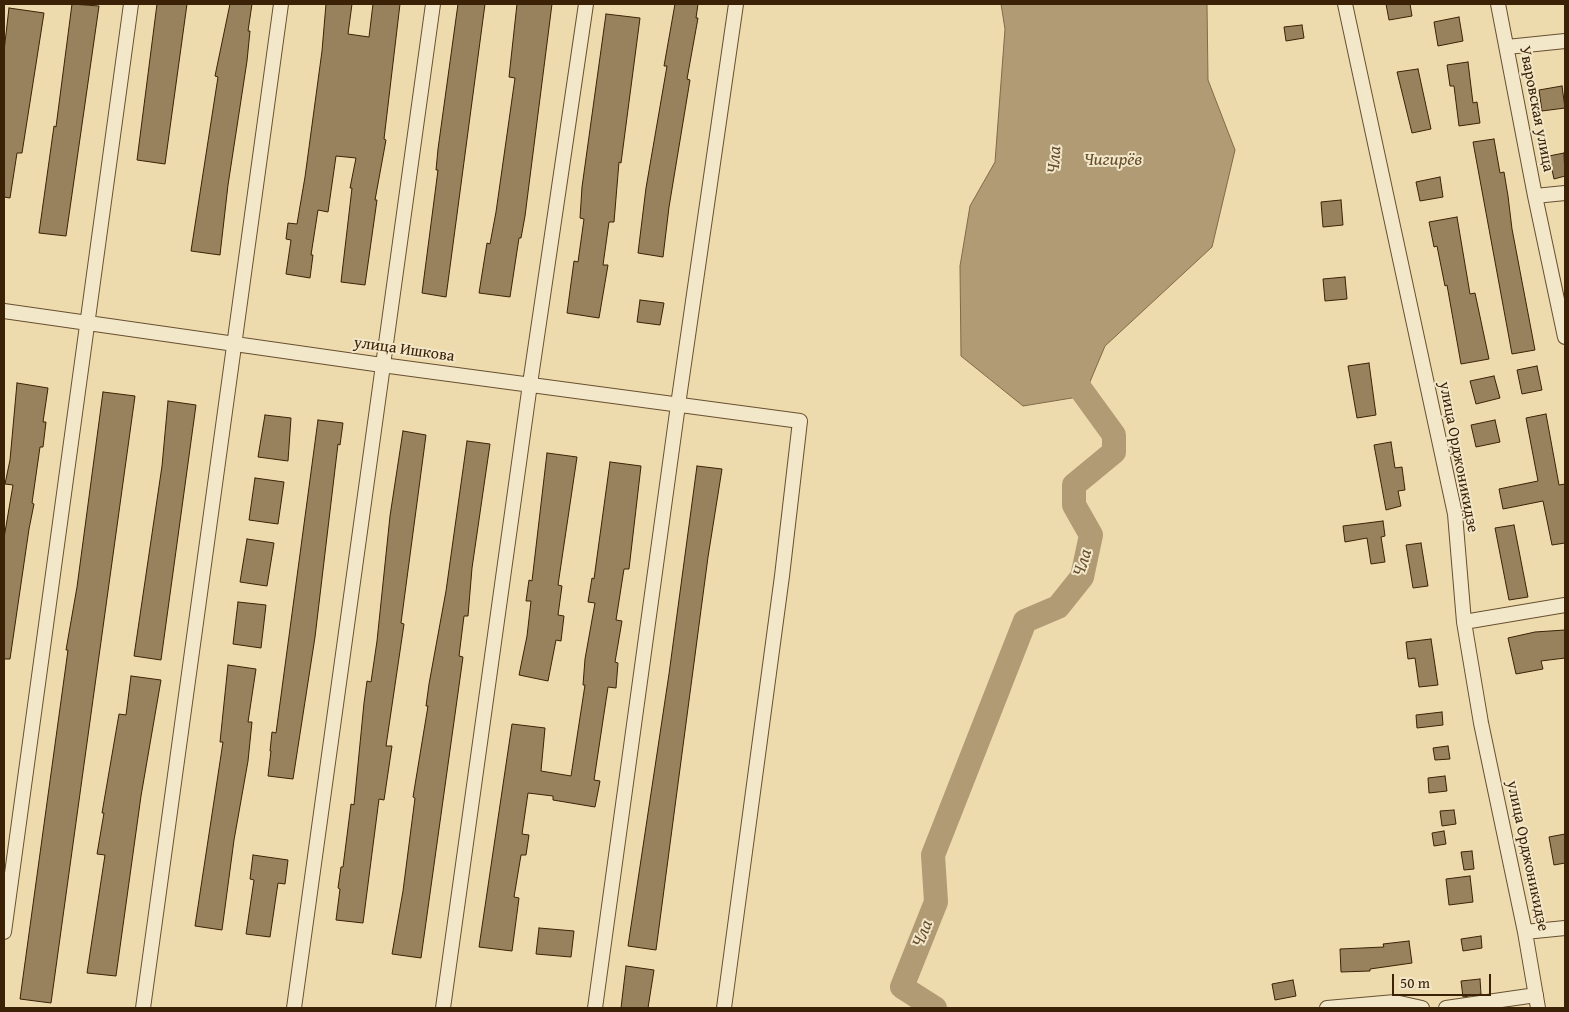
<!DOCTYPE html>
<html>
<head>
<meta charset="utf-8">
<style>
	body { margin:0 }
	#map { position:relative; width:1569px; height:1012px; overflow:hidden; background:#eddaad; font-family:"Gentium Book Plus",serif }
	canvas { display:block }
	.frame { position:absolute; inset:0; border:5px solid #3b2206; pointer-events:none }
	.scale { position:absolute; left:1392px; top:974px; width:99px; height:22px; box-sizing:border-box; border:2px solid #3b2206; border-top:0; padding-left:6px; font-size:15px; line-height:18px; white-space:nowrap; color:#3b2206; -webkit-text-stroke:4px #f3e7ca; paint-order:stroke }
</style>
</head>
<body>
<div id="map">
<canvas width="1569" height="1012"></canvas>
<div class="frame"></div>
<div class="scale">50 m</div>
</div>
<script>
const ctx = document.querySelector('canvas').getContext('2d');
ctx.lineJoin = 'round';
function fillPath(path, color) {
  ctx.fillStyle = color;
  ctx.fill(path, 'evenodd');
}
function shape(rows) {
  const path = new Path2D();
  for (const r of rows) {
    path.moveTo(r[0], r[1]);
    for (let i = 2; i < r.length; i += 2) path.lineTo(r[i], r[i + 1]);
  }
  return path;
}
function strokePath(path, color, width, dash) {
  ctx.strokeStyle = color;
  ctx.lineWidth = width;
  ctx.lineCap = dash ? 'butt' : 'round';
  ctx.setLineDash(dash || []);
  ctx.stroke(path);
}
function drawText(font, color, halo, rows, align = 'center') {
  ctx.font = font + ' "Gentium Book Plus",serif';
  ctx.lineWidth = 4;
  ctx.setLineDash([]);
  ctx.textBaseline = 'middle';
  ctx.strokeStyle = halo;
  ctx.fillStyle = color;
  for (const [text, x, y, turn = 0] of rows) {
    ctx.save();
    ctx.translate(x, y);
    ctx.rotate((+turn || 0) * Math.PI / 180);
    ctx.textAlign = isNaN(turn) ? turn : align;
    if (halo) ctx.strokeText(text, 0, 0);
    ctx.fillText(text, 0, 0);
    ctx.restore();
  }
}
const water = shape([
	[1001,4,1207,4,1208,80,1235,150,1212,247,1105,346,1084,396,1023,406,961,356,960,266,970,206,995,162,1005,29,1001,4]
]);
fillPath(water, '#b09b74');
strokePath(water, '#816b48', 1);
strokePath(shape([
	[935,1008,902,987,936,902,933,855,1025,621,1058,607,1082,577,1091,535,1074,505,1074,485,1114,452,1114,435,1066,369]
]), '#b09b74', 24);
const building = shape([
	[72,4,99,6,66,236,39,233,54,126,56,127,72,4],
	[157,4,187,4,165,164,137,160,157,4],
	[230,4,252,4,248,31,250,31,247,61,228,185,220,255,191,251,218,77,215,76,230,4],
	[326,4,352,4,348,34,369,37,373,4,400,4,384,139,386,140,375,200,377,200,365,285,341,282,352,188,350,188,356,158,336,156,328,212,318,210,311,255,313,255,310,278,286,274,291,240,286,239,288,223,297,224,305,177,322,51,326,4],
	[458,4,485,4,446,297,422,293,438,170,436,170,438,149,458,4],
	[517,4,552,4,525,216,521,238,519,238,510,297,479,293,487,243,490,244,496,212,515,78,509,77,517,4],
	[675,4,698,4,696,18,698,18,687,79,690,80,669,207,663,257,638,253,646,188,667,66,664,66,675,4],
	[1386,4,1410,4,1412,16,1389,20,1386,4],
	[9,8,44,13,22,153,17,153,10,198,4,197,4,51,9,8],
	[606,14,640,18,621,163,619,162,614,222,609,222,603,265,608,265,599,318,567,313,574,261,578,262,584,219,580,218,582,187,606,14],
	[1459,17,1463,41,1438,46,1434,22,1459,17],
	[1302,25,1304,38,1286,41,1284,27,1302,25],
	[1468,62,1473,103,1477,102,1480,123,1459,126,1454,86,1450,86,1447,65,1468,62],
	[1418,69,1431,129,1412,133,1397,72,1418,69],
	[1562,86,1565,108,1542,111,1539,90,1562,86],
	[1494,139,1500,173,1504,172,1508,196,1512,229,1535,350,1512,354,1473,142,1494,139],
	[1564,153,1565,176,1554,179,1549,156,1564,153],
	[1440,177,1443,197,1420,201,1416,182,1440,177],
	[1341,200,1343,225,1323,227,1321,202,1341,200],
	[1457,217,1470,294,1475,293,1489,359,1461,364,1447,285,1445,286,1437,246,1434,247,1429,222,1457,217],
	[1345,277,1347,299,1325,301,1323,279,1345,277],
	[640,300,664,303,660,325,637,322,640,300],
	[1369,363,1376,415,1357,418,1348,366,1369,363],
	[1537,366,1542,390,1522,394,1517,370,1537,366],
	[1494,376,1500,398,1476,404,1470,381,1494,376],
	[17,383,48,388,43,422,46,422,43,447,40,447,32,503,34,504,29,529,10,659,4,659,4,538,13,485,5,484,10,460,17,383],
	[103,392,135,396,51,1003,20,999,68,650,66,650,77,587,103,392],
	[168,401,196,405,161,660,134,656,162,466,168,401],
	[1546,414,1559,485,1565,484,1565,543,1552,545,1543,501,1503,509,1499,489,1538,481,1526,418,1546,414],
	[265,415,291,418,288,461,258,457,265,415],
	[318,420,343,423,340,445,338,444,315,637,293,779,268,776,271,751,270,751,272,732,276,733,318,420],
	[1495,420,1500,442,1476,447,1471,425,1495,420],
	[403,431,426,435,401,623,404,624,386,746,392,746,384,800,379,799,363,923,336,920,340,889,338,888,341,867,343,867,351,804,354,805,364,703,367,681,371,682,377,641,390,516,403,431],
	[467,441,490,444,472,568,468,616,464,616,459,656,463,657,421,958,392,954,403,891,415,798,413,797,428,706,426,706,429,684,446,591,467,441],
	[1391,442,1395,468,1402,467,1405,490,1398,491,1401,506,1386,510,1374,445,1391,442],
	[547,453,577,457,558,585,562,586,558,615,564,616,561,641,556,640,548,681,519,675,527,636,531,601,526,601,529,580,532,581,547,453],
	[610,462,641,466,629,569,624,569,616,620,622,621,615,662,618,663,616,688,608,687,594,780,600,781,595,807,553,800,553,796,528,793,522,834,529,835,526,855,521,855,514,897,519,898,512,951,479,947,512,724,545,728,541,771,571,776,585,685,583,685,585,659,595,603,588,602,592,578,594,579,610,462],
	[697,466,722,469,708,557,656,950,628,946,669,674,697,466],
	[255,478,284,482,278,524,249,520,255,478],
	[1383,521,1385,536,1381,537,1385,562,1371,564,1367,538,1345,542,1343,526,1383,521],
	[1514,525,1528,597,1509,600,1495,528,1514,525],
	[247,539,274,543,267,586,240,582,247,539],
	[1421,543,1428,586,1413,588,1406,545,1421,543],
	[238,602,266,605,261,648,233,644,238,602],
	[1565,630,1565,658,1541,661,1543,669,1516,674,1508,638,1535,632,1565,630],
	[1431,639,1438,685,1419,687,1415,658,1408,659,1406,642,1431,639],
	[228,665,256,669,248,722,252,722,248,761,234,840,222,930,195,926,223,742,220,742,228,665],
	[131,676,161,680,141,796,116,976,87,973,105,855,97,854,104,813,102,813,119,714,126,715,131,676],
	[1442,712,1443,725,1417,728,1416,715,1442,712],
	[1448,746,1450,759,1435,760,1433,748,1448,746],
	[1445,776,1447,791,1429,793,1428,778,1445,776],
	[1454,810,1456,824,1442,826,1440,811,1454,810],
	[1444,831,1446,844,1434,846,1432,833,1444,831],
	[1565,834,1565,863,1554,865,1549,837,1565,834],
	[1472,851,1474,869,1464,870,1461,852,1472,851],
	[253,855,288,860,285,884,278,883,270,937,246,934,254,880,250,879,253,855],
	[1470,876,1473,902,1449,905,1446,879,1470,876],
	[539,928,574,931,571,957,536,954,539,928],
	[1481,936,1482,948,1463,951,1461,939,1481,936],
	[1409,941,1412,963,1370,969,1370,971,1341,972,1340,949,1384,947,1383,944,1409,941],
	[626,966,654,970,648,1008,621,1008,626,966],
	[1480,979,1481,994,1463,997,1461,981,1480,979],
	[1293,980,1296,996,1275,1000,1272,984,1293,980]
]);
fillPath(building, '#98825d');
strokePath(building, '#3b2206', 1);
const minor = shape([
	[1345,4,1455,514,1464,622,1481,723,1525,932,1538,1008],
	[1498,4,1535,196,1565,337],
	[1507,47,1565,41],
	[1535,196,1565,193],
	[4,311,382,365,800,421,782,576,724,1008],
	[1464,622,1565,605],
	[4,932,131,4],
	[1525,932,1565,928],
	[143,1008,281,4],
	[294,1008,433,4],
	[443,1008,530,384,586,4],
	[595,1008,678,405,736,4],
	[1327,1008,1395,1002,1422,1008],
	[1446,1008,1536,995]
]);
strokePath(minor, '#685030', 16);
strokePath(minor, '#f3e7ca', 14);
drawText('16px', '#3b2206', '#f3e7ca', [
	["Уваровская улица",1536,109,79],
	["улица Ишкова",404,350,8],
	["улица Орджоникидзе",1458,457,79],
	["улица Орджоникидзе",1527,856,78]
]);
drawText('italic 18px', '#644c2c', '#f3e7ca', [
	["Чла",1055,160,-86],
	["Чигирёв",1113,160],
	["Чла",1083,563,-73],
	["Чла",923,934,-68]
]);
</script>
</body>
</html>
